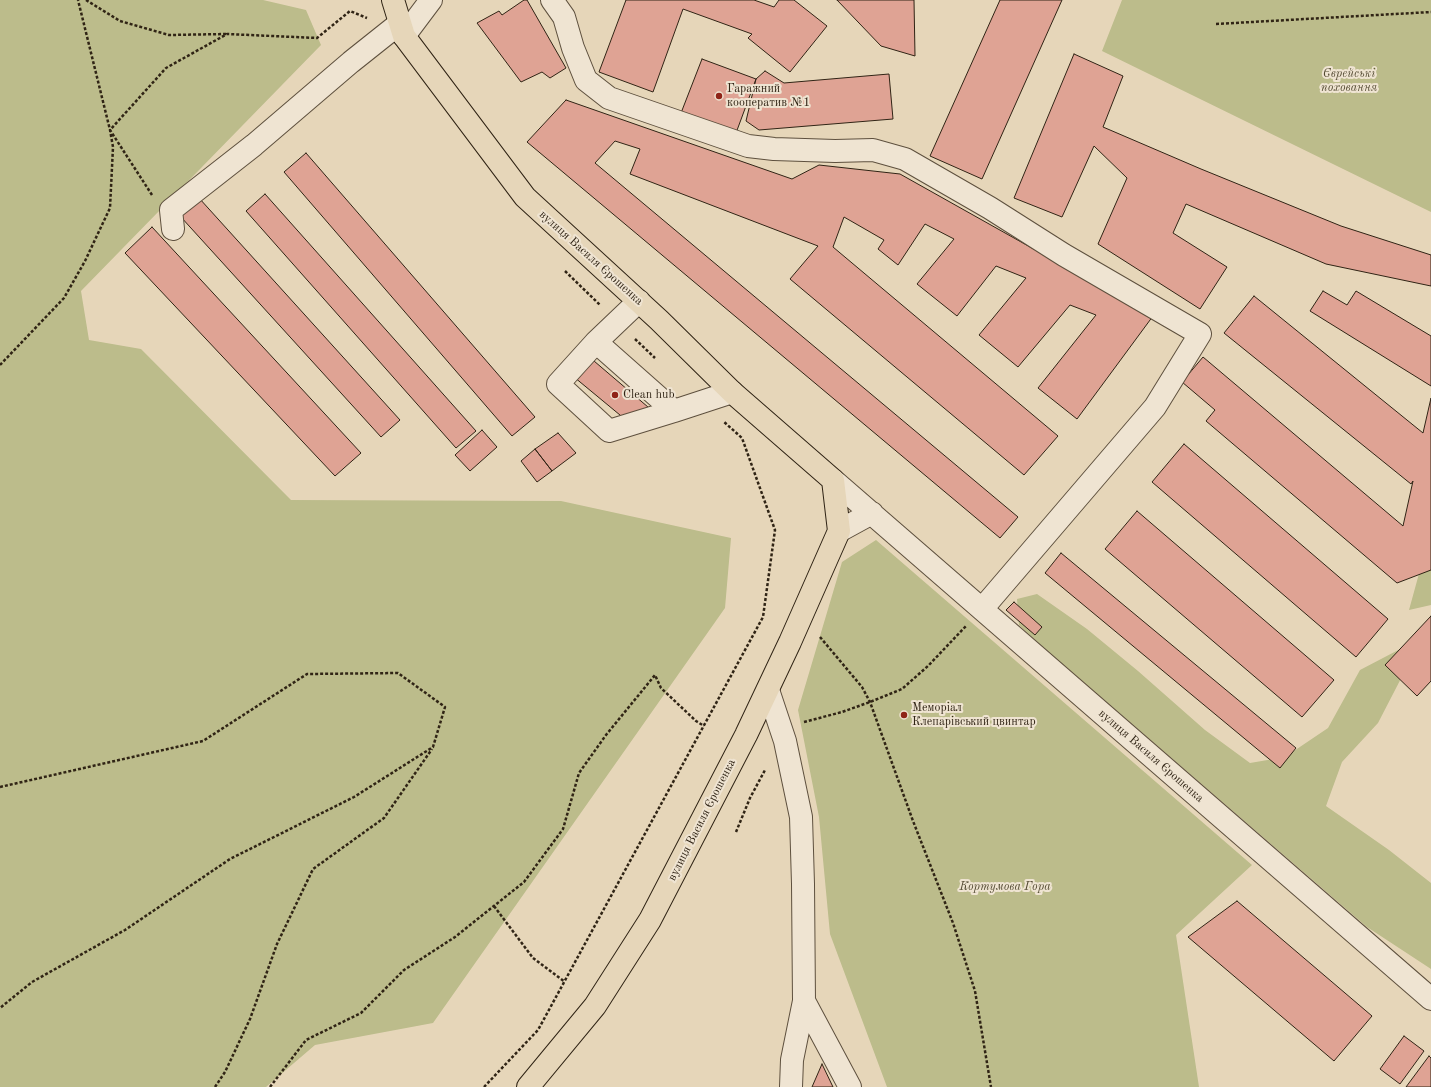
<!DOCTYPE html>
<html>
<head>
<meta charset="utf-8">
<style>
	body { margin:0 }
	canvas { display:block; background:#e6d6b9 }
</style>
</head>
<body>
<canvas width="1431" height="1087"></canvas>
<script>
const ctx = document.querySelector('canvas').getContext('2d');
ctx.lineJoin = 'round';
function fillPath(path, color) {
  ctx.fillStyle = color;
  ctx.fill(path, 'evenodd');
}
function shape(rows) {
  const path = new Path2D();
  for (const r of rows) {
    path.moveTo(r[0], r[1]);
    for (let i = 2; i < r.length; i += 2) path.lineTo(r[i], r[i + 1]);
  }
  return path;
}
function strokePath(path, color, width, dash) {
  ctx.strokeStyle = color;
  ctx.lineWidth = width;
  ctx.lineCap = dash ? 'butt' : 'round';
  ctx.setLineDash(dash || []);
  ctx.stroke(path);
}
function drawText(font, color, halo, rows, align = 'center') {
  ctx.font = font + ' "Old Standard TT",serif';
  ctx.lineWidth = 4;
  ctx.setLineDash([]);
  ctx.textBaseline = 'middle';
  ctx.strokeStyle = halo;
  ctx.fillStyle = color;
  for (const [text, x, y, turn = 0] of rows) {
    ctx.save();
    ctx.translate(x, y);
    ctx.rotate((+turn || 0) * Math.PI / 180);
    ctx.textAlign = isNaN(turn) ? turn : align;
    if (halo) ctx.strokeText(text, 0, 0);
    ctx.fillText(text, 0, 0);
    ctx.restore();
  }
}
fillPath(shape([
	[0,0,263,0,306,10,321,45,81,291,89,340,141,349,291,500,561,501,731,538,725,608,433,1023,315,1045,266,1087,0,1087],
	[1122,0,1431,0,1431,212,1102,51],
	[1431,530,1431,605,1409,610],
	[876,540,1252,865,1176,935,1199,1087,887,1087,830,934,819,817,798,710,842,562],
	[1037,594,1087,629,1138,671,1205,730,1250,763,1285,757,1328,728,1360,670,1404,647,1409,663,1378,723,1342,762,1326,806,1389,850,1431,883,1431,969,1367,927,1036,641,1019,625,1017,599]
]), '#bcbc8b');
const building = shape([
	[524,0,527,0,566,68,550,78,542,72,521,82,477,23,499,11,502,15,524,0],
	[626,0,754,0,774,7,779,0,794,0,827,26,790,72,748,38,752,34,683,9,653,92,599,72,626,0],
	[837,0,914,0,915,56,881,46,837,0],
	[1000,0,1062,0,982,179,930,156,1000,0],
	[1074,54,1123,76,1103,127,1201,169,1341,226,1431,255,1431,286,1326,264,1186,204,1173,233,1227,267,1200,309,1098,244,1127,178,1094,146,1062,217,1014,198,1074,54],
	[702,59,756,79,736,133,681,113,702,59],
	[765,71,784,83,889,74,893,119,759,130,746,121,756,79,765,71],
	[566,100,792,179,819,165,900,174,1153,316,1077,419,1038,388,1096,315,1070,305,1018,367,979,335,1026,278,996,266,957,316,917,284,954,239,925,224,898,265,878,249,884,240,844,217,833,247,1058,436,1024,475,790,279,818,246,630,174,640,149,615,141,595,163,1018,517,1000,538,527,142,566,100],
	[306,153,535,417,512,436,284,172,306,153],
	[265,194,476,431,456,448,246,211,265,194],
	[199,198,400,420,381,437,180,216,199,198],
	[152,227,361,453,335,476,125,253,152,227],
	[1323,291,1347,305,1356,291,1431,336,1431,386,1310,311,1323,291],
	[1254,296,1423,433,1431,398,1431,570,1397,583,1206,421,1215,410,1182,382,1203,357,1403,526,1413,481,1411,484,1224,333,1254,296],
	[594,361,655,413,626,420,574,377,594,361],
	[482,430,497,447,470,471,455,455,482,430],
	[558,433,576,453,552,471,535,449,558,433],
	[1184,444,1388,619,1356,657,1152,482,1184,444],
	[535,449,552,471,537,482,521,461,535,449],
	[1137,511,1334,680,1302,717,1105,549,1137,511],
	[1061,553,1296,748,1280,768,1045,573,1061,553],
	[1014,602,1042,627,1035,635,1006,610,1014,602],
	[1431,616,1431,681,1417,696,1385,665,1431,616],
	[1237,901,1372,1016,1334,1061,1188,937,1237,901],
	[1404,1036,1424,1051,1400,1084,1380,1069,1404,1036],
	[1429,1056,1431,1058,1431,1087,1406,1087,1429,1056],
	[822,1064,833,1087,812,1087,822,1064]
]);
fillPath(building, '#dfa394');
strokePath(building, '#302415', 1);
const minor = shape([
	[552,0,564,17,573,48,586,80,609,98,748,146,774,149,835,151,873,150,905,159,990,208,1064,255,1200,334,1155,407,982,609],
	[404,36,431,0],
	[173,229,171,210,254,145,351,62,400,23],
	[639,301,596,342,674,411,732,392],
	[596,342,558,384,609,431,674,411],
	[833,480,1431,999],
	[839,531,872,513],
	[768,690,785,741,801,817,803,884,804,1001,792,1060,791,1087],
	[804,1001,850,1087]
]);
const major = shape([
	[393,0,404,36,525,197,659,320,732,392,833,480,839,531,790,642,746,735,650,920,595,1006,528,1087]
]);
strokePath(minor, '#5e503e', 24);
strokePath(major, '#302415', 24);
strokePath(shape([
	[86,0,120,21,169,35,226,34],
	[1216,24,1431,12],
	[152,195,110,130,166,68,227,34,317,38,350,11,367,18],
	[565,271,600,305],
	[635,339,655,358],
	[0,365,64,298,85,261,110,208,113,147,110,130,78,0],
	[820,637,862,687,870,702,913,821,953,923,975,991,991,1087],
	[804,722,842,712,870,702,902,689,928,666,966,626],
	[0,787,203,741,307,674,398,673,445,707,433,747,354,797,230,859,125,930,32,982,0,1008],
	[736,832,750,798,765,770],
	[494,906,533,958,565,982],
	[215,1087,225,1072,250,1019,277,944,313,869,384,818,432,749],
	[270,1087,306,1040,361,1013,404,970,455,937,524,882,563,829,579,773,606,735,655,675,661,688,696,721,704,726],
	[484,1087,538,1030,763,617,775,530,742,438,723,421]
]), '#302415', 2.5, [3, 2]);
strokePath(minor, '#efe4d2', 22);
strokePath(major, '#e6d6b9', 22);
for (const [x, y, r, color] of [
	[719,96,4,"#8f2418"],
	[615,395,4,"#8f2418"],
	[904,715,4,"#8f2418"]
]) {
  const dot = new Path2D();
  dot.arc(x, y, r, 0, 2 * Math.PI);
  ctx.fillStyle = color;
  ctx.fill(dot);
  strokePath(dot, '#efe4d2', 1.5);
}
drawText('italic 12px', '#534a32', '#efe4d2', [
	["Єврейські",1349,74],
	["поховання",1349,88],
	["Кортумова Гора",1005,887]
]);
drawText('12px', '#302415', '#efe4d2', [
	["Гаражний",727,89],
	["кооператив №1",727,103],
	["Clean hub",623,395],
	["Меморіал",912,708],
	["Клепарівський цвинтар",912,722]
], 'left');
drawText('12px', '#302415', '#efe4d2', [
	["вулиця Василя Єрошенка",591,258,42],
	["вулиця Василя Єрошенка",1151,756,41],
	["вулиця Василя Єрошенка",702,820,-63]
]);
</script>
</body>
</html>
